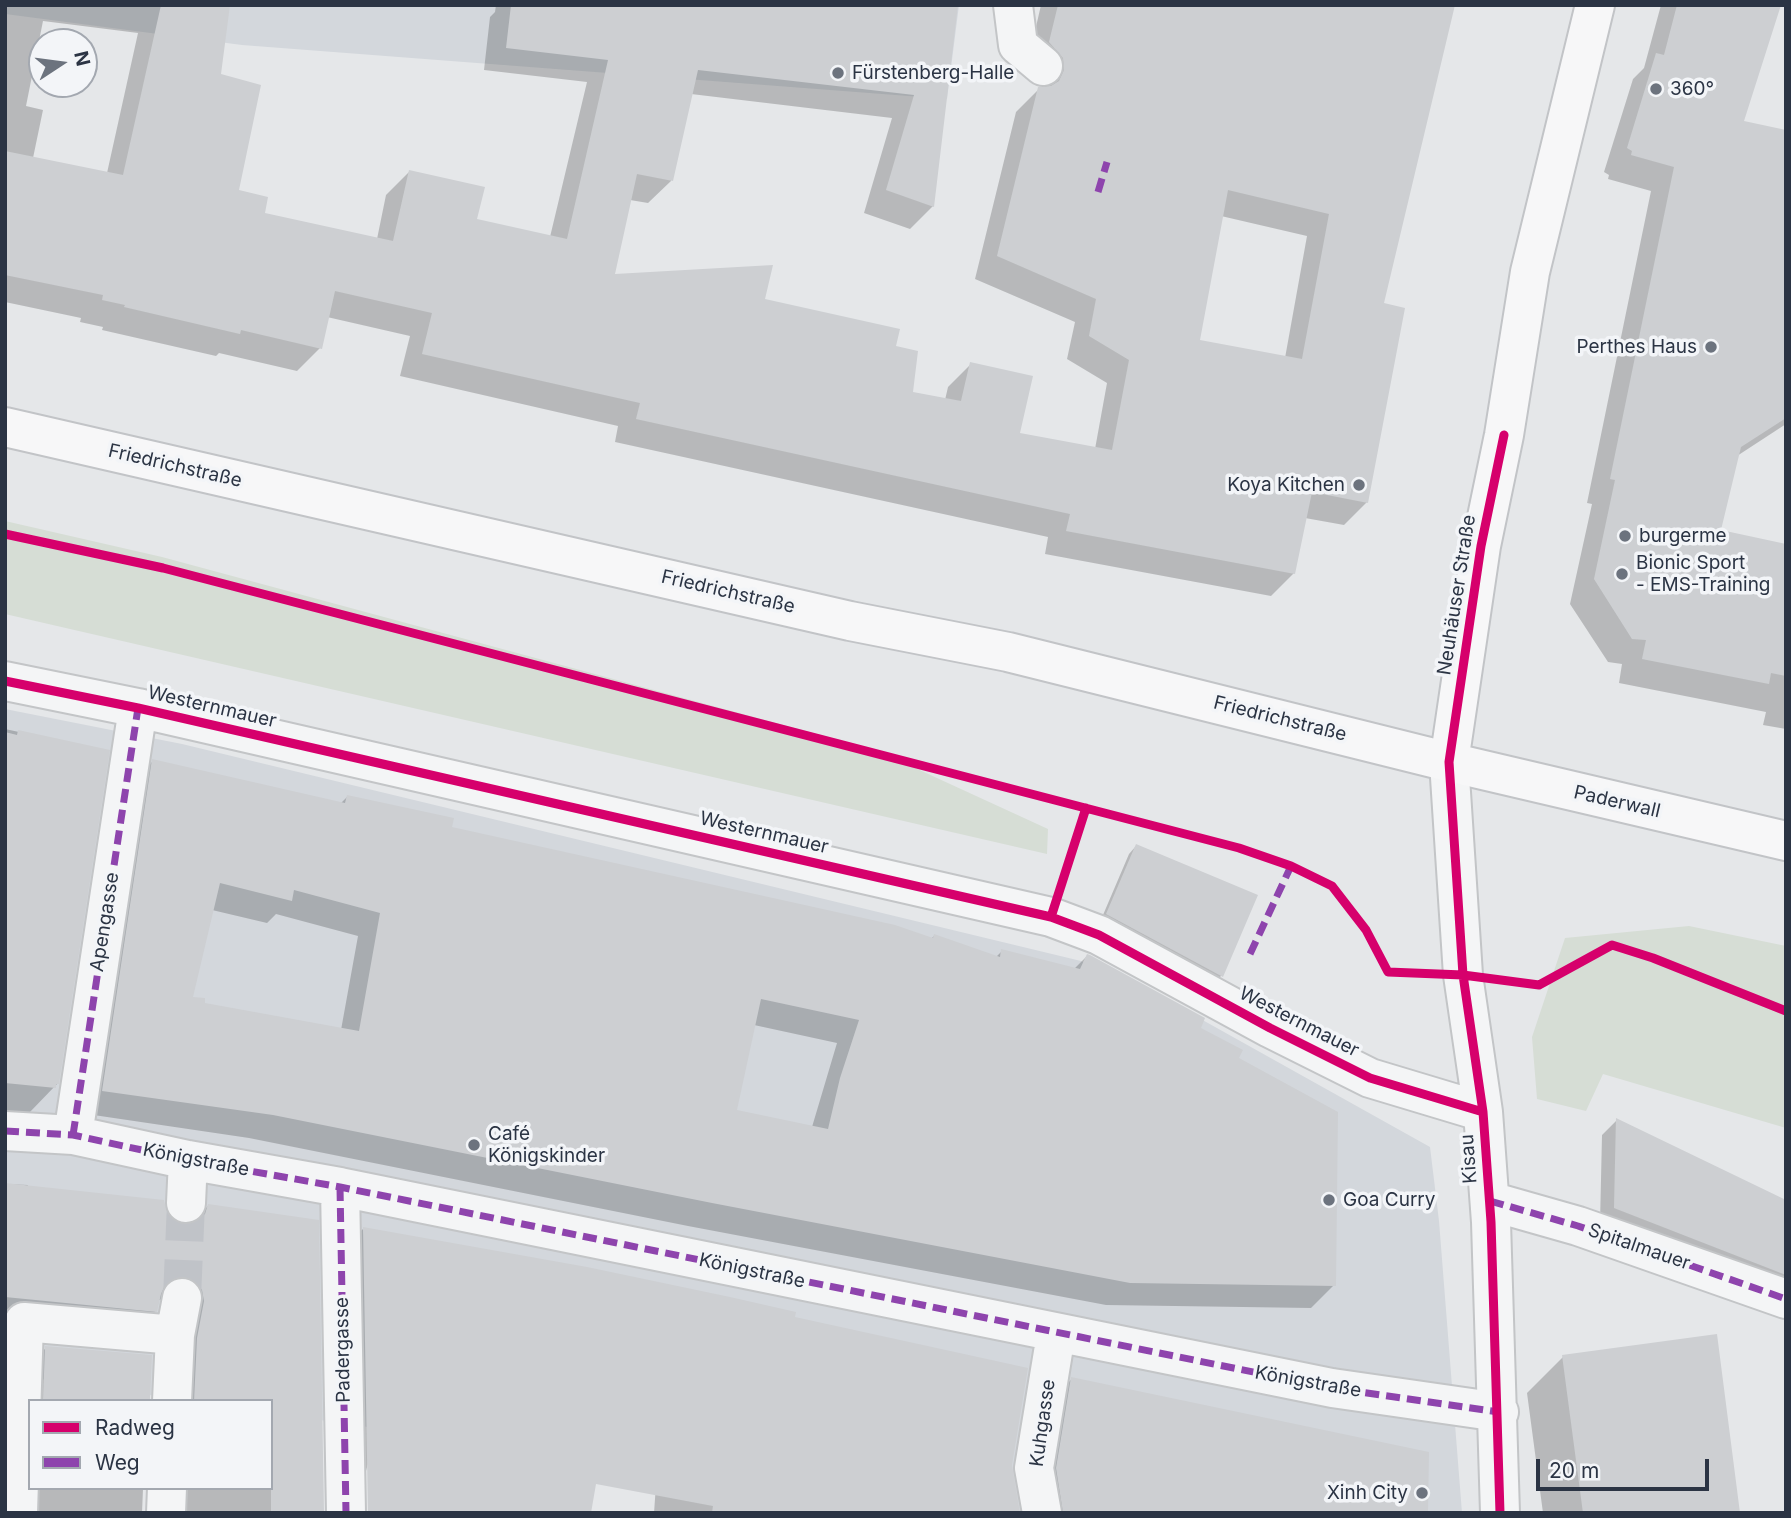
<!DOCTYPE html>
<html>
<head>
<meta charset="utf-8">
<style>
	body { margin:0 }
	#map { position:relative; width:1791px; height:1518px; overflow:hidden; background:#e5e7e9; font-family:Inter,sans-serif }
	canvas { display:block }
	.frame { position:absolute; inset:0; border:7px solid #2b3444; pointer-events:none }
	.legend { position:absolute; left:28px; top:1399px; width:245px; height:91px; box-sizing:border-box; background:#f3f5f8; border:2px solid #a3a8b0; margin:0; padding:9px 12px; list-style:none; font-size:21px; color:#2b3444 }
	.legend li { display:flex; align-items:center; gap:14px; height:35px }
	.legend b { width:35px; border:2px solid #a3a8b0 }
	.north { position:absolute; left:28px; top:28px; width:70px; height:70px; box-sizing:border-box; background:#f3f5f8; border:2px solid #a3a8b0; border-radius:50%; rotate:77deg; font-size:19px; font-weight:700; line-height:28px; text-align:center; color:#2b3444 }
	.north::after { content:''; display:block; margin:auto; width:24px; height:32px; background:#6c737e; clip-path:polygon(50% 0,100% 100%,50% 72%,0 100%) }
	.scale { position:absolute; left:1536px; top:1459px; width:173px; height:32px; box-sizing:border-box; border:4px solid #2b3444; border-top:0; padding-left:9px; font-size:21px; line-height:24px; white-space:nowrap; color:#2b3444; -webkit-text-stroke:5px #f3f5f8; paint-order:stroke }
</style>
</head>
<body>
<div id="map">
<canvas width="1791" height="1518"></canvas>
<div class="frame"></div>
<ul class="legend">
<li><b style="height:9px;background:#d6006c"></b>Radweg</li>
<li><b style="height:9px;background:#8e44ad"></b>Weg</li>
</ul>
<div class="north">N</div>
<div class="scale">20 m</div>
</div>
<script>
const ctx = document.querySelector('canvas').getContext('2d');
ctx.lineJoin = 'round';
function fillPath(path, color) {
  ctx.fillStyle = color;
  ctx.fill(path, 'evenodd');
}
function shape(rows) {
  const path = new Path2D();
  for (const r of rows) {
    path.moveTo(r[0], r[1]);
    for (let i = 2; i < r.length; i += 2) path.lineTo(r[i], r[i + 1]);
  }
  return path;
}
function strokePath(path, color, width, dash) {
  ctx.strokeStyle = color;
  ctx.lineWidth = width;
  ctx.lineCap = dash ? 'butt' : 'round';
  ctx.setLineDash(dash || []);
  ctx.stroke(path);
}
function drawText(font, color, halo, rows, align = 'center') {
  ctx.font = font + ' Inter,sans-serif';
  ctx.lineWidth = 7;
  ctx.setLineDash([]);
  ctx.textBaseline = 'middle';
  ctx.strokeStyle = halo;
  ctx.fillStyle = color;
  for (const [text, x, y, turn = 0] of rows) {
    ctx.save();
    ctx.translate(x, y);
    ctx.rotate((+turn || 0) * Math.PI / 180);
    ctx.textAlign = isNaN(turn) ? turn : align;
    if (halo) ctx.strokeText(text, 0, 0);
    ctx.fillText(text, 0, 0);
    ctx.restore();
  }
}
fillPath(shape([
	[5,5,959,5,947,99,242,45,5,14],
	[5,709,182,744,1081,961,1147,989,1430,1147,1439,1221,1462,1513,964,1513,271,1413,271,1401,190,1401,5,1374]
]), '#d3d7dc');
fillPath(shape([
	[5,521,162,557,876,750,1048,829,1047,854,5,614],
	[1689,926,1786,946,1786,1128,1603,1074,1586,1111,1537,1099,1532,1037,1565,938]
]), '#d6ddd5');
fillPath(shape([
	[5,5,228,5,219,76,237,192,263,214,377,239,386,195,409,172,475,221,550,237,587,82,484,70,490,17,495,12,496,5,956,5,933,206,910,229,864,213,892,118,691,94,671,181,648,203,630,200,613,276,763,301,894,347,911,394,945,400,948,387,971,364,1018,435,1095,449,1107,383,1067,359,1075,322,975,279,1016,112,1039,89,1042,89,1041,81,1027,66,1041,5,1453,5,1382,305,1367,502,1344,525,1305,518,1294,573,1271,596,1045,554,1048,537,615,442,618,426,400,376,410,336,327,317,320,348,297,371,219,353,216,356,102,330,103,327,80,322,81,318,5,302],
	[43,21,138,33,107,173,33,158,43,110,26,106],
	[1221,216,1307,236,1285,358,1198,341],
	[1661,5,1779,5,1741,123,1786,131,1786,424,1737,456,1719,531,1786,546,1786,729,1763,725,1766,712,1619,683,1622,664,1608,662,1570,604,1592,504,1587,503,1651,191,1608,179,1609,175,1604,172,1633,79,1644,68],
	[5,729,108,751,57,1084,29,1113,5,1111],
	[153,761,340,804,347,797,450,828,931,939,934,936,996,957,1002,951,1074,969,1087,956,1236,1059,1334,1285,1311,1308,1106,1305,688,1226,249,1138,80,1113,130,784],
	[212,910,267,923,276,914,358,936,341,1030,203,1005,191,998],
	[754,1025,837,1043,812,1127,735,1111],
	[1136,846,1256,896,1221,976,1214,983,1100,922,1129,854],
	[1616,1121,1786,1202,1786,1295,1600,1223,1602,1135],
	[5,1184,28,1185,27,1187,165,1214,174,1223,184,1227,188,1226,208,1206,322,1513,166,1513,155,1492,143,1489,142,1513,18,1513,22,1371,46,1348,149,1401,30,1401,30,1488,271,1488,271,1401,172,1401,163,1299,159,1300,156,1311,132,1334,5,1323],
	[363,1229,389,1384,366,1471,352,1485,347,1245],
	[668,1313,793,1318,1011,1472,1018,1513,654,1513],
	[1563,1357,1738,1513,1543,1513,1527,1393],
	[1072,1379,1426,1513,1042,1513,1052,1398]
]), '#0003');
fillPath(shape([
	[161,5,230,5,221,74,261,85,239,190,268,197,265,213,393,241,409,170,485,187,477,219,567,239,608,60,506,48,511,5,958,5,934,207,886,190,914,95,698,70,673,181,637,174,615,274,773,265,765,299,900,329,896,346,918,351,913,392,961,401,970,362,1033,376,1020,433,1112,450,1129,360,1089,336,1096,299,997,256,1038,87,1051,86,1059,81,1064,70,1063,58,1049,42,1058,5,1455,5,1384,303,1405,308,1368,503,1312,492,1295,574,1066,531,1070,514,636,419,640,403,422,354,432,313,335,291,322,349,241,330,240,334,124,307,125,305,102,300,103,295,5,275,5,151,123,175],
	[1228,190,1329,214,1302,359,1200,340],
	[1677,5,1781,5,1744,121,1786,130,1786,418,1741,447,1721,530,1786,544,1786,676,1771,673,1769,684,1642,659,1646,640,1632,639,1594,579,1615,480,1610,479,1674,167,1631,155,1632,151,1627,148,1656,53,1664,55],
	[18,730,110,750,59,1084,56,1084,56,1088,5,1083,5,732,17,735],
	[152,759,345,803,347,795,454,818,452,827,895,925,933,938,934,934,1000,957,1001,949,1080,969,1087,954,1090,955,1205,1018,1201,1028,1243,1050,1239,1058,1338,1112,1336,1286,1130,1283,712,1203,273,1115,102,1091],
	[220,883,292,901,294,890,380,913,359,1031,205,1003,205,998,193,997],
	[761,999,859,1020,840,1078,828,1129,737,1110],
	[1136,844,1258,895,1223,977,1106,914],
	[1616,1118,1786,1200,1786,1275,1614,1208],
	[5,1183,164,1200,167,1214,175,1222,184,1225,197,1222,205,1214,208,1204,319,1220,324,1513,271,1513,271,1401,194,1401,197,1338,204,1301,202,1290,196,1281,185,1276,174,1278,166,1283,161,1294,157,1312,5,1297],
	[363,1227,587,1267,730,1297,796,1312,795,1317,1028,1368,1012,1465,1020,1513,712,1513,713,1506,596,1484,591,1513,368,1513],
	[1717,1334,1740,1513,1583,1513,1562,1355],
	[45,1346,152,1355,150,1401,43,1401],
	[1071,1377,1429,1452,1428,1513,1063,1513,1056,1468]
]), '#cdcfd2');
strokePath(shape([
	[182,1298,186,1203]
]), '#c0c3c8', 38, [38, 19]);
const minor = shape([
	[1013,5,1018,45,1043,66],
	[5,681,138,708,1051,917,1099,935,1270,1028,1370,1078,1483,1112],
	[1449,762,1463,975,1483,1112,1491,1222,1500,1513],
	[5,1131,73,1135,188,1160,340,1187,1332,1388,1499,1412],
	[73,1135,138,708],
	[340,1187,346,1513],
	[1490,1201,1578,1226,1786,1299],
	[186,1203,188,1160],
	[172,1401,175,1335,182,1298],
	[18,1513,24,1322,175,1335],
	[166,1513,167,1488],
	[1042,1513,1034,1468,1056,1334]
]);
const major = shape([
	[5,427,850,621,1008,652,1449,762,1786,841],
	[1449,762,1481,546,1504,435,1530,272,1595,5]
]);
strokePath(minor, '#c3c5c7', 42);
strokePath(major, '#c2c4c7', 42);
strokePath(minor, '#f4f5f6', 38);
strokePath(major, '#f7f7f8', 38);
strokePath(shape([
	[1098,192,1107,162],
	[1250,954,1291,866],
	[5,1131,73,1135,188,1160,340,1187,1332,1388,1499,1412],
	[73,1135,138,708],
	[340,1187,346,1513],
	[1490,1201,1578,1226,1786,1299]
]), '#8e44ad', 7, [14, 7]);
strokePath(shape([
	[5,534,163,568,1239,848,1291,866,1332,886,1366,930,1388,972,1463,975,1539,985,1612,945,1653,958,1786,1011],
	[5,681,138,708,1051,917,1099,935,1270,1028,1370,1078,1483,1112],
	[1051,917,1086,808],
	[1500,1513,1491,1222,1483,1112,1463,975,1449,762,1481,546,1504,435]
]), '#d6006c', 9);
for (const [x, y, r, color] of [
	[838,73,7,"#6c737e"],
	[1656,89,7,"#6c737e"],
	[1711,347,7,"#6c737e"],
	[1359,485,7,"#6c737e"],
	[1625,536,7,"#6c737e"],
	[1622,574,7,"#6c737e"],
	[474,1145,7,"#6c737e"],
	[1329,1200,7,"#6c737e"],
	[1422,1493,7,"#6c737e"]
]) {
  const dot = new Path2D();
  dot.arc(x, y, r, 0, 2 * Math.PI);
  ctx.fillStyle = color;
  ctx.fill(dot);
  strokePath(dot, '#f3f5f8', 2.5);
}
drawText('19px', '#2b3444', '#f3f5f8', [
	["Fürstenberg-Halle",852,73],
	["360°",1670,89],
	["Perthes Haus",1697,347,"right"],
	["Koya Kitchen",1345,485,"right"],
	["burgerme",1639,536],
	["Bionic Sport",1636,563],
	["- EMS-Training",1636,585],
	["Café",488,1134],
	["Königskinder",488,1156],
	["Goa Curry",1343,1200],
	["Xinh City",1408,1493,"right"]
], 'left');
drawText('19px', '#2b3444', '#f3f5f8', [
	["Friedrichstraße",175,466,13],
	["Friedrichstraße",728,592,13],
	["Neuhäuser Straße",1457,595,-81],
	["Westernmauer",212,707,13],
	["Friedrichstraße",1280,719,14],
	["Paderwall",1617,802,13],
	["Westernmauer",764,833,13],
	["Apengasse",105,922,-81],
	["Westernmauer",1299,1022,27],
	["Kisau",1469,1159,-94],
	["Königstraße",196,1160,11],
	["Spitalmauer",1639,1247,19],
	["Königstraße",752,1271,12],
	["Padergasse",343,1350,-91],
	["Königstraße",1308,1382,10],
	["Kuhgasse",1043,1423,-82]
]);
</script>
</body>
</html>
